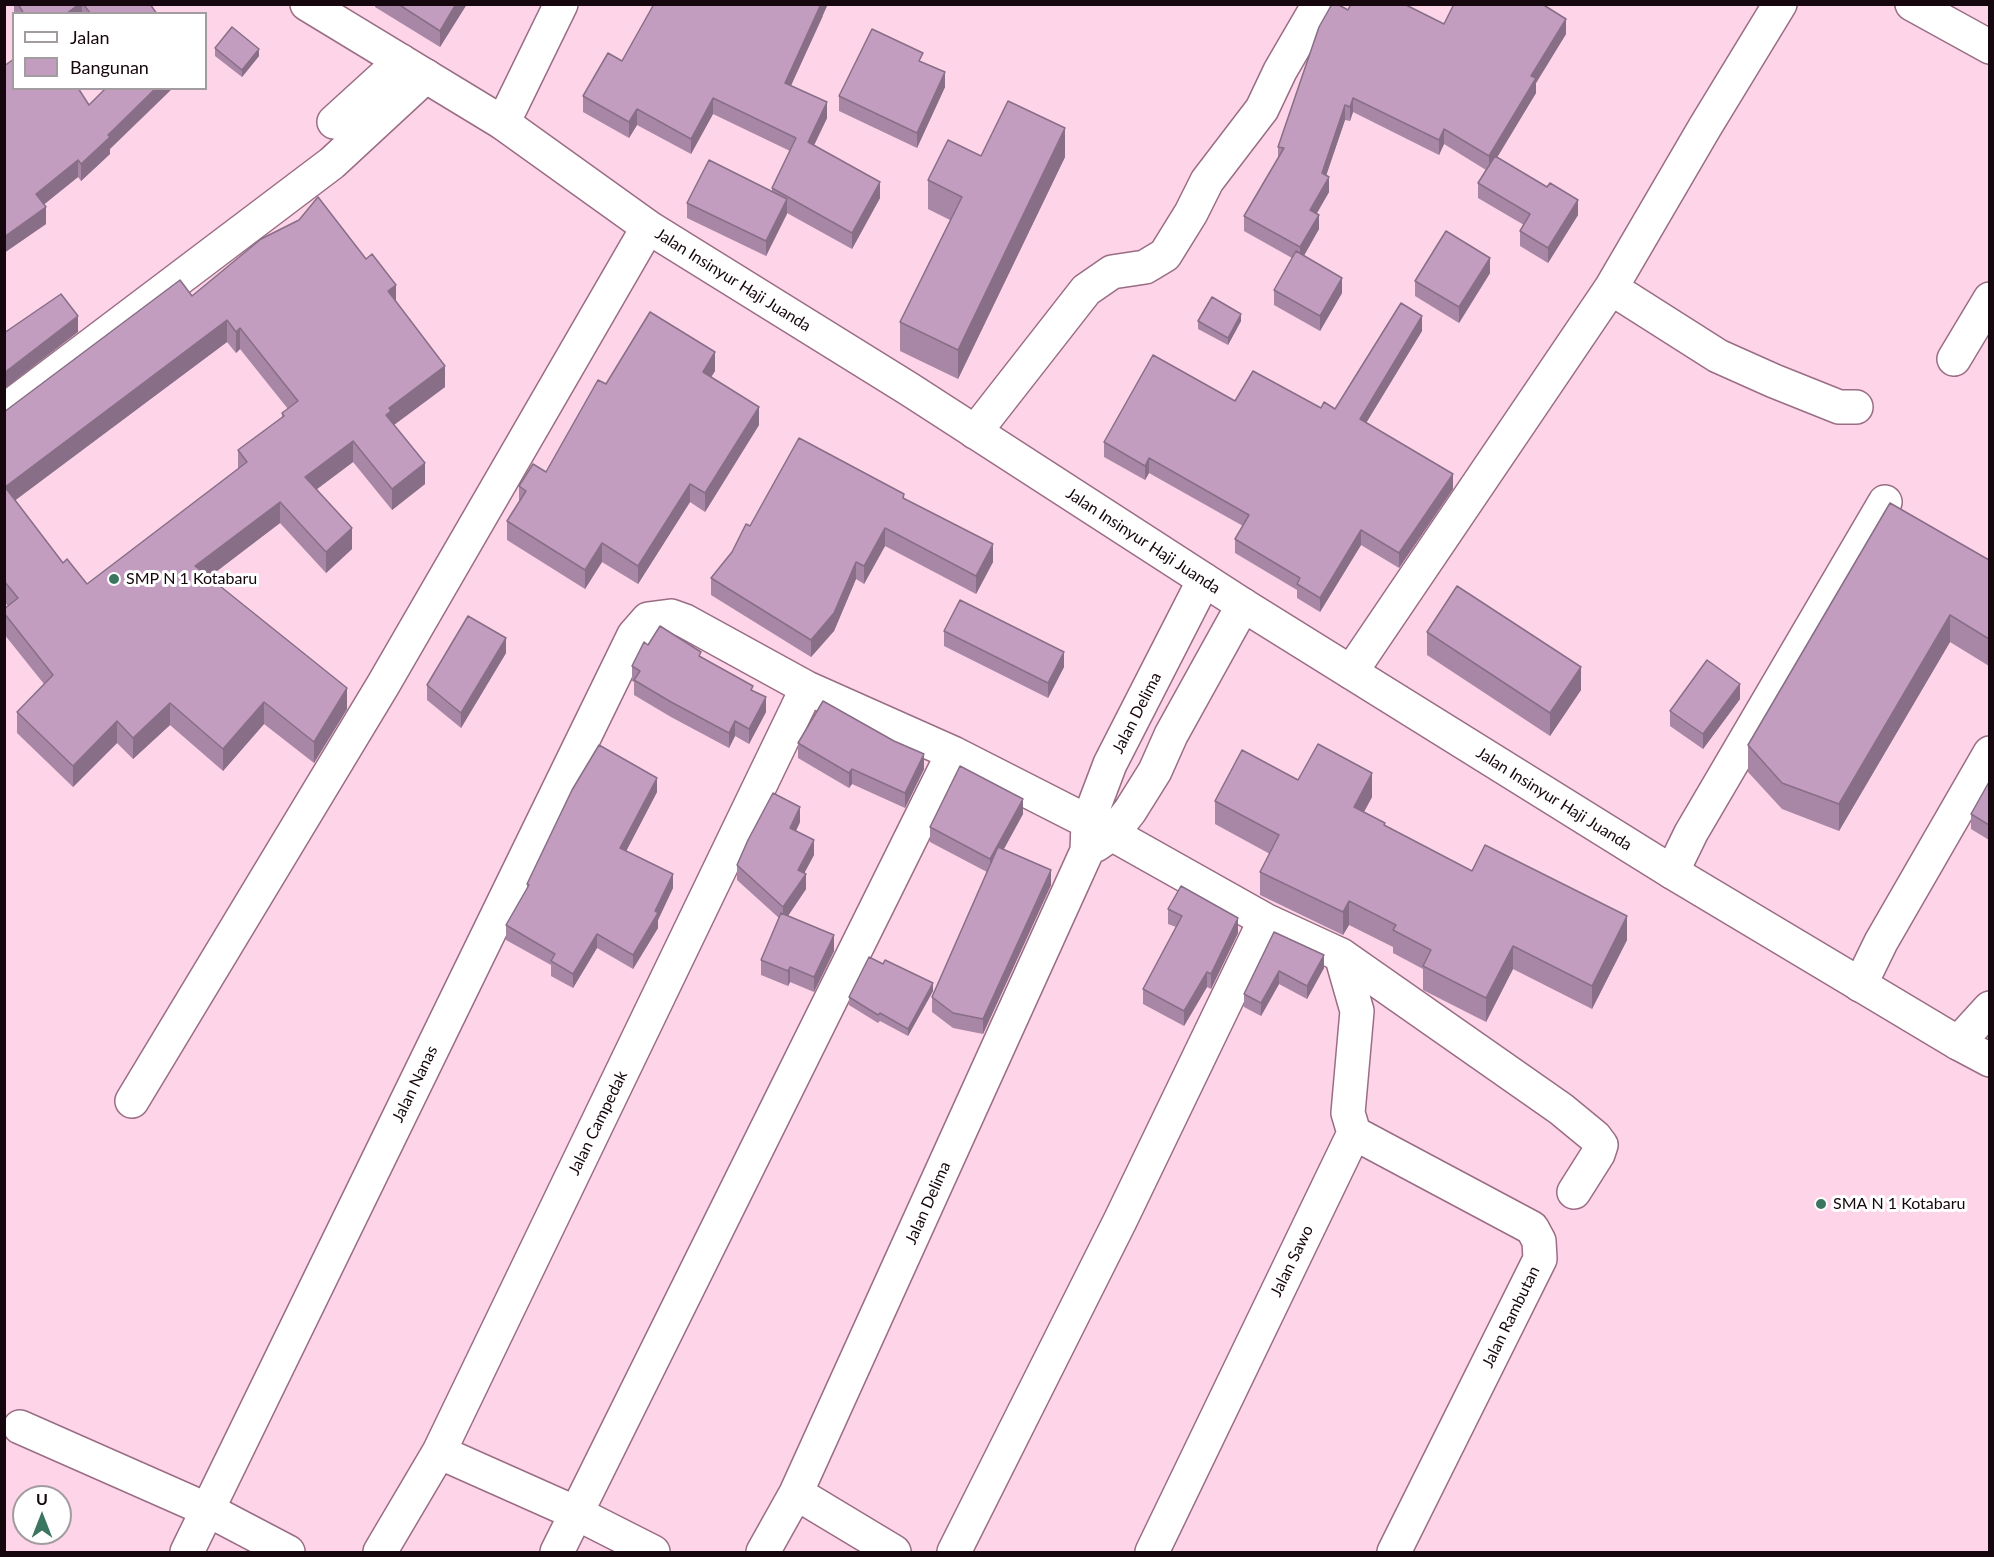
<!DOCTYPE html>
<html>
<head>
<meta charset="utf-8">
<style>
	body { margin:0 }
	#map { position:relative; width:1994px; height:1557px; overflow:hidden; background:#fdd4e8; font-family:Lato,sans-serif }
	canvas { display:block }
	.frame { position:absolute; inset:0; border:6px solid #16060e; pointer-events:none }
	.legend { position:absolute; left:12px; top:12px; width:195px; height:78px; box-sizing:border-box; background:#fff; border:2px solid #a29b9f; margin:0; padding:8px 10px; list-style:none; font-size:18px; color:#16060e }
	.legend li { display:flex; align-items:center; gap:12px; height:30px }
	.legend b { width:30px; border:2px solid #a29b9f }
	.north { position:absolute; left:12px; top:1485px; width:60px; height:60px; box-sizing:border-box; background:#fff; border:2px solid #a29b9f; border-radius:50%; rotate:0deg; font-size:16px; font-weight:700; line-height:24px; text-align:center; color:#16060e }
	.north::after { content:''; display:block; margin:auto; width:21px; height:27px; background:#3b7661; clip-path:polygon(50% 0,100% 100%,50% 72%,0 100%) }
</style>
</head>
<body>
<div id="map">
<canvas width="1994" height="1557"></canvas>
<div class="frame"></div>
<ul class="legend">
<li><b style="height:8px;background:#fff"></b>Jalan</li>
<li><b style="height:16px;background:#c29dc0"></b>Bangunan</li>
</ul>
<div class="north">U</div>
</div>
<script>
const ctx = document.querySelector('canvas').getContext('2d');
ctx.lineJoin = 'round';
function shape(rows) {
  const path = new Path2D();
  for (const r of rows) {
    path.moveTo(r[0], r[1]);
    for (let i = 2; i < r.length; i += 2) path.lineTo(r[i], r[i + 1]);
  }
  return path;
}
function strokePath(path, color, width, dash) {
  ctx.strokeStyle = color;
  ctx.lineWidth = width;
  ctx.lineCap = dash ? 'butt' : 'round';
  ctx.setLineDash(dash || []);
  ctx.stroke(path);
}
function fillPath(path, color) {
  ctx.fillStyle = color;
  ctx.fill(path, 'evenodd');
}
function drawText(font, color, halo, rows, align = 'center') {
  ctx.font = font + ' Lato,sans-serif';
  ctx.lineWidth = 6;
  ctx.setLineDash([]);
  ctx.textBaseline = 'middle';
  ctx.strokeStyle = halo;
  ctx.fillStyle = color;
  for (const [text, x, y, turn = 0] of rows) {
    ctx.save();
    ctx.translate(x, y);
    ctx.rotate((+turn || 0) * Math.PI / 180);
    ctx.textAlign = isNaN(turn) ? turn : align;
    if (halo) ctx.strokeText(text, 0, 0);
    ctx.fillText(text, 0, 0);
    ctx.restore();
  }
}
const minor = shape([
	[1912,4,1990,47],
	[334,122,401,61],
	[503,123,561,4],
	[1611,288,1718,356,1774,381,1839,407,1856,407],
	[1954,359,1990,299],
	[4,411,332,163,426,76],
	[975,432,1086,290,1112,272,1145,267,1165,255,1191,213,1207,181,1262,109,1280,71,1319,4],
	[1351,672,1611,288,1705,127,1780,4],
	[1096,845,1112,834,1130,811,1155,771,1171,735,1243,605],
	[1672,872,1691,833,1885,502],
	[1860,985,1881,942,1990,753],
	[1958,1043,1990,1008],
	[132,1101,383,685,648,227],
	[1354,1133,1532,1228,1539,1241,1540,1259,1394,1552],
	[20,1427,208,1510,288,1552],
	[439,1452,576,1513,653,1552],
	[796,1493,894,1552],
	[187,1552,634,635,648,619,671,616,685,621,807,688,953,753,1112,834,1265,920,1341,955,1561,1109,1595,1137,1601,1145,1598,1154,1574,1192],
	[380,1552,439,1452,807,688],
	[557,1552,953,753],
	[763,1552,796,1493,1087,851,1088,822,1110,764,1204,580],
	[954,1552,1120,1221,1265,920],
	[1152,1552,1354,1133,1348,1113,1357,1011,1341,955]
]);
const highway = shape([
	[307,4,503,123,648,227,909,389,1243,605,1672,872,1958,1043,1990,1060]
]);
strokePath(minor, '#9a6d84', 36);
strokePath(highway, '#9a6d84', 36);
strokePath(minor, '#fff', 33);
strokePath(highway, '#fff', 33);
fillPath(shape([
	[14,4,150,4,157,14,14,14],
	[375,4,467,4,440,47,375,7],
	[1348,10,1444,24,1566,34,1536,83,1536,93,1497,157,1578,215,1548,263,1520,246,1520,231,1524,225,1478,198,1478,183,1486,170,1444,144,1439,155,1353,112,1350,121,1345,120,1326,175,1329,192,1317,213,1319,229,1304,256,1342,293,1320,331,1274,305,1274,290,1292,258,1244,231,1244,216,1278,159,1278,147],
	[823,16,791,85,827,118,814,145,880,198,852,249,787,213,766,256,687,218,687,203,772,191,772,188,790,151,713,114,691,154,637,125,629,138,583,112,583,96,622,61],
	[215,48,259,56,242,77,215,56],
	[923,62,945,87,917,148,839,111,839,96],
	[4,66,110,149,110,154,81,181,78,177,44,204,46,224,4,253],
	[981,156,1065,157,958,379,900,351,900,322,950,220,928,209,928,180],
	[1490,273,1459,323,1415,296,1415,281],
	[192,296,396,301,445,387,394,425,425,484,392,510,353,462,317,489,352,549,326,573,280,523,208,577,347,709,314,763,264,724,223,771,170,725,133,759,117,743,73,787,17,733,17,712,44,684,4,634,4,609,8,606,4,602,4,412],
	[227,342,236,353,240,349,288,409,282,413,282,417,238,450,238,469,87,584,63,563,15,500],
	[1198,321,1241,321,1228,345,1198,329],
	[1422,331,1366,423,1453,489,1399,568,1361,545,1320,612,1297,598,1297,590,1235,553,1235,539,1243,526,1149,473,1145,480,1104,457,1104,442,1235,401,1335,409],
	[715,371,711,377,759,425,705,512,690,502,638,584,602,562,585,589,507,540,507,521,519,502,519,486,546,472,606,384],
	[904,499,993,562,976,594,885,546,864,584,856,579,834,631,811,657,711,595,711,578,732,552,750,526],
	[1989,560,1989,666,1950,642,1839,831,1782,809,1748,772,1748,745],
	[944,631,1064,667,1048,698,944,646],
	[1427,632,1581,690,1550,736,1427,655],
	[648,645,701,658,753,691,766,712,749,744,735,736,729,748,671,717,634,695,634,682,632,681,632,666],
	[506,653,461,728,427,700,427,685],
	[1740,699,1703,749,1670,726,1670,711],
	[798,743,924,769,905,808,852,784,849,788,798,758],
	[1298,780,1372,797,1364,812,1385,826,1472,871,1627,940,1592,1009,1513,969,1486,1022,1423,990,1423,969,1393,953,1393,947,1349,925,1343,935,1260,895,1260,872,1270,854,1215,824,1215,801],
	[1989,782,1989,840,1971,829,1971,814],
	[657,792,626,851,673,888,658,920,658,928,633,969,597,948,573,988,551,976,551,965,506,940,506,925,527,888,527,884],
	[1023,814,1004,849,1051,885,983,1034,953,1028,932,1012,932,997,987,872,930,842,930,827],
	[800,822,796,831,814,855,804,873,806,889,788,916,834,951,814,992,790,982,788,986,761,975,761,960,779,918,737,880,737,865],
	[1168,909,1238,933,1211,989,1207,987,1184,1026,1143,1004,1143,989,1176,927,1168,924],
	[1274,932,1324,968,1307,999,1279,984,1261,1016,1244,1007,1244,994],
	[933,991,908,1036,880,1021,878,1023,849,1005,849,997]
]), '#a787a5');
fillPath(shape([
	[79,4,82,4,82,14,66,14],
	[456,4,467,4,440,47,440,31],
	[821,4,828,4,785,99,785,83],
	[1566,19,1566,34,1536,83,1536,93,1489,171,1489,156,1531,76],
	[259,49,259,56,242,77,242,70],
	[945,72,945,87,917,148,917,133],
	[156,88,173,88,110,149,110,154,81,181,81,164,108,135],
	[713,98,713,114,691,154,691,139],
	[1353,98,1353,112,1350,121,1350,107],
	[827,102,827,118,808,158,808,142],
	[1345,105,1345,120,1322,188,1322,173],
	[637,109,637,125,629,138,629,122],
	[1065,128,1065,157,958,379,958,350],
	[1444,129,1444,144,1439,155,1439,140],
	[78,160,78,177,36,211,36,194],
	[1329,177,1329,192,1310,225,1310,210],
	[880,182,880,198,852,249,852,233],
	[787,199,787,214,766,256,766,241],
	[1578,200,1578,215,1548,263,1548,248],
	[46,207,46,224,4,253,4,237],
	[1319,215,1319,229,1300,262,1300,247],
	[1490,258,1490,273,1459,323,1459,307],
	[1342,278,1342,293,1320,331,1320,316],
	[396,285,396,306,388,291],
	[1241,314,1241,321,1228,345,1228,338],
	[78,316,78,332,4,389,4,373],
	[1422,316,1422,331,1360,433,1360,419],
	[227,320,227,342,5,508,5,487],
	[240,328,240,349,236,353,236,332],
	[715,352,715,371,703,390,703,372],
	[445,366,445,387,391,427,386,415,389,408],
	[759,407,759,425,705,512,705,493],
	[353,441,353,462,305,498,305,477],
	[1149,458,1149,473,1145,480,1145,466],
	[425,463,425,484,392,510,392,489],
	[1453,474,1453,489,1399,568,1399,553],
	[690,484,690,502,638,584,638,566],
	[280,502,280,523,195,588,195,566],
	[352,528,352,549,326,573,326,552],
	[885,528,885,546,864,584,864,566],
	[1361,530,1361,545,1320,612,1320,598],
	[602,543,602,562,585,589,585,570],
	[993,544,993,562,976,594,976,576],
	[856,562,856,579,834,631,811,657,811,640],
	[1950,615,1950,642,1839,831,1839,804],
	[506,638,506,653,461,728,461,713],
	[1064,652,1064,667,1048,698,1048,683],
	[1581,667,1581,690,1550,736,1550,713],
	[1740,684,1740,699,1703,749,1703,734],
	[347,688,347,709,314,763,314,742],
	[766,697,766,712,749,744,749,729],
	[264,702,264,724,223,771,223,749],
	[170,703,170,725,133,759,133,738],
	[117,721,117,743,73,787,73,766],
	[735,721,735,736,729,748,729,733],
	[924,754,924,769,905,808,905,793],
	[852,769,852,784,849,788,849,773],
	[1372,773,1372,797,1354,830,1354,807],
	[657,778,657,792,620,863,620,848],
	[1023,799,1023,814,990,874,990,859],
	[800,807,800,822,790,843,790,828],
	[814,840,814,855,798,885,798,870],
	[1051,870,1051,885,983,1034,983,1019],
	[673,874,673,888,658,920,658,928,633,969,633,955],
	[806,874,806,889,783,923,783,907],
	[1349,901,1349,925,1343,935,1343,912],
	[1627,916,1627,940,1592,1009,1592,986],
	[1238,918,1238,933,1211,989,1211,974],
	[597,934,597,948,573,988,573,974],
	[834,935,834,951,814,992,814,977],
	[1513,946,1513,969,1486,1022,1486,998],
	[1324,955,1324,968,1307,999,1307,986],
	[790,967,790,982,788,986,788,971],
	[1279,971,1279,984,1261,1016,1261,1003],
	[1207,972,1207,987,1184,1026,1184,1011],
	[933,983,933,991,908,1036,908,1029]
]), '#886e86');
const building = shape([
	[18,4,79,4,66,14,24,14,18,4],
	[83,4,150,4,157,14,91,14,83,4],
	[398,4,456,4,440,31,398,4],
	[654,4,821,4,785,83,827,102,808,142,880,182,852,233,772,188,796,138,713,98,691,139,637,109,629,122,583,96,608,53,622,61,654,4],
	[1332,4,1337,4,1348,10,1351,4,1404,4,1444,24,1454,4,1542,4,1566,19,1531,76,1536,78,1489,156,1444,129,1439,140,1353,98,1350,107,1345,105,1322,173,1329,177,1310,210,1319,215,1300,247,1244,216,1284,148,1278,147,1319,27,1332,4],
	[232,27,259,49,242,70,215,48,232,27],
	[872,29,923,53,919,61,945,72,917,133,839,96,872,29],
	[14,59,14,88,78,88,89,105,106,88,156,88,108,135,110,137,81,164,78,160,36,194,46,207,4,237,4,66,14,59],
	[1008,101,1065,128,958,350,900,322,962,197,928,180,948,140,981,156,1008,101],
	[1495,156,1547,187,1550,183,1578,200,1548,248,1520,231,1530,214,1478,183,1495,156],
	[709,160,787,199,766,241,687,203,709,160],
	[318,197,366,259,372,254,396,285,388,291,445,366,389,408,391,411,386,415,425,463,392,489,353,441,305,477,352,528,326,552,280,502,195,566,347,688,314,742,264,702,223,749,170,703,133,738,117,721,73,766,17,712,53,675,4,613,4,609,18,598,4,581,4,412,180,280,192,296,261,239,299,220,318,197],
	[227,320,236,332,240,328,298,401,282,413,284,416,238,450,247,462,87,584,67,559,63,563,5,487,227,320],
	[1446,231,1490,258,1459,307,1415,281,1446,231],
	[1296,251,1342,278,1320,316,1274,290,1296,251],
	[61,294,78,316,4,373,4,333,61,294],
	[1212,297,1241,314,1228,338,1198,321,1212,297],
	[1401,303,1422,316,1360,419,1453,474,1399,553,1361,530,1320,598,1297,584,1300,578,1235,539,1249,515,1149,458,1145,466,1104,442,1153,355,1235,401,1253,371,1321,408,1324,402,1335,409,1401,303],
	[650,312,715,352,703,372,759,407,705,493,690,484,638,566,602,543,585,570,507,521,526,491,519,486,533,464,546,472,598,380,606,384,650,312],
	[799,438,904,494,903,498,993,544,976,576,885,528,864,566,856,562,834,613,811,640,711,578,732,552,746,524,750,526,799,438],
	[1890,503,1989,560,1989,639,1950,615,1839,804,1782,783,1748,745,1890,503],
	[1457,586,1581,667,1550,713,1427,632,1457,586],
	[960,600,1064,652,1048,683,944,631,960,600],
	[468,616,506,638,461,713,427,685,468,616],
	[660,626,701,652,699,656,753,686,751,690,766,697,749,729,735,721,729,733,671,702,634,680,640,671,632,666,644,642,648,645,660,626],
	[1707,660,1740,684,1703,734,1670,711,1707,660],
	[823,701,894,741,924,754,905,793,852,769,849,773,798,743,823,701],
	[1318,744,1372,773,1354,807,1385,823,1384,825,1472,871,1485,845,1627,916,1592,986,1513,946,1486,998,1423,966,1431,950,1393,930,1396,925,1349,901,1343,912,1260,872,1279,835,1215,801,1242,750,1298,780,1318,744],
	[599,745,657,778,620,848,673,874,655,911,658,913,633,955,597,934,573,974,551,961,555,954,506,925,529,885,527,884,572,790,599,745],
	[960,766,1023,799,990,859,930,827,960,766],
	[1989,782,1989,825,1971,814,1989,782],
	[773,793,800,807,790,828,814,840,798,870,806,874,783,907,737,865,748,840,773,793],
	[998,847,1051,870,983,1019,953,1013,932,997,998,847],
	[1181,886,1238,918,1211,974,1207,972,1184,1011,1143,989,1182,916,1168,909,1181,886],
	[781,913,834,935,814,977,790,967,788,971,761,960,781,913],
	[1274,932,1324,955,1307,986,1279,971,1261,1003,1244,994,1274,932],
	[869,957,883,964,885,960,933,983,908,1029,880,1013,878,1015,849,997,869,957]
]);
fillPath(building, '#c29dc0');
strokePath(building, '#886e86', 1.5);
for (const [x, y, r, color] of [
	[114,579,6,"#3b7661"],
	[1821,1204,6,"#3b7661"]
]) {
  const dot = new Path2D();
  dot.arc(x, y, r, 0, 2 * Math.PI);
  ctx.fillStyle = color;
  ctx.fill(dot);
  strokePath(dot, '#fff', 2);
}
drawText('16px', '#16060e', '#fff', [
	["Jalan Insinyur Haji Juanda",733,280,32],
	["Jalan Insinyur Haji Juanda",1143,541,33],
	["Jalan Delima",1137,713,-63],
	["Jalan Insinyur Haji Juanda",1554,799,32],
	["Jalan Nanas",415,1084,-64],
	["Jalan Campedak",598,1123,-64],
	["Jalan Delima",928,1203,-66],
	["Jalan Sawo",1292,1261,-64],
	["Jalan Rambutan",1511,1317,-64]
]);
drawText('16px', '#16060e', '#fff', [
	["SMP N 1 Kotabaru",126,579],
	["SMA N 1 Kotabaru",1833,1204]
], 'left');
</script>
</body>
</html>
